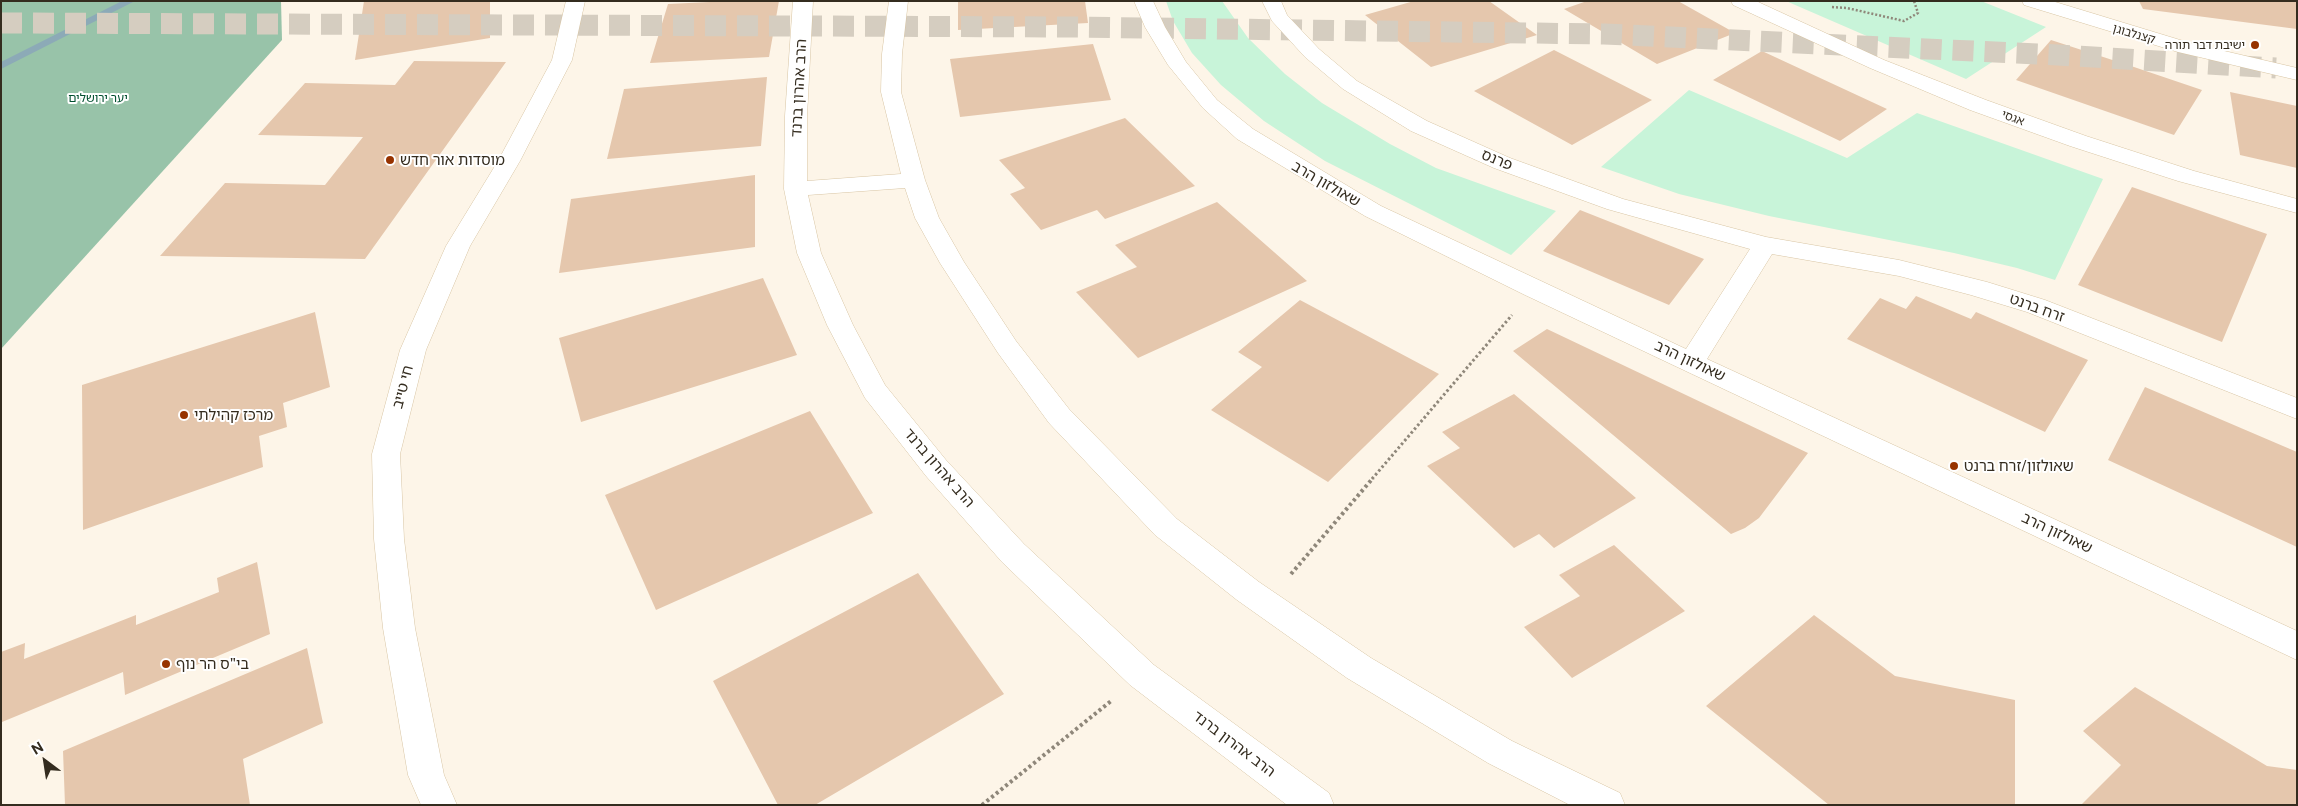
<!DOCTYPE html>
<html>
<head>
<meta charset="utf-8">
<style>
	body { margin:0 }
	#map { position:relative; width:2298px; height:806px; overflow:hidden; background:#fdf5e8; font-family:"Public Sans",sans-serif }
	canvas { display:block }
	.frame { position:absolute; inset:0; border:2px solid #342c1f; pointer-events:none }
	.north { position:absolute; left:20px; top:736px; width:50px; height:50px; -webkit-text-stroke:4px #fff; paint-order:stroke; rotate:329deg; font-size:14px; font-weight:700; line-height:20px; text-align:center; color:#342c1f }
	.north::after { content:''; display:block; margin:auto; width:18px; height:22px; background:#342c1f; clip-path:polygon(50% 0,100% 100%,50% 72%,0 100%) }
</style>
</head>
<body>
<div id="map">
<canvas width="2298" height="806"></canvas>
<div class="frame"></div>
<div class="north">N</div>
</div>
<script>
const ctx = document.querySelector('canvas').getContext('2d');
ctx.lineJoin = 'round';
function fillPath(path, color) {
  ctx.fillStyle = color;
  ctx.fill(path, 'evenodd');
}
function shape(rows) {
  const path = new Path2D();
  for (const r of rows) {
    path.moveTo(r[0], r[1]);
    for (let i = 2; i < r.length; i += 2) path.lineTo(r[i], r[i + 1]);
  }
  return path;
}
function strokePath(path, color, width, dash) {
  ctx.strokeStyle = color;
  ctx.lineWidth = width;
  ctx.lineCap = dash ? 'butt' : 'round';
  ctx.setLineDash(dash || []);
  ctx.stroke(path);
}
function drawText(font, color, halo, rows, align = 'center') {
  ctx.font = font + ' "Public Sans","Noto Sans Hebrew",sans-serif';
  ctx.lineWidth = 4;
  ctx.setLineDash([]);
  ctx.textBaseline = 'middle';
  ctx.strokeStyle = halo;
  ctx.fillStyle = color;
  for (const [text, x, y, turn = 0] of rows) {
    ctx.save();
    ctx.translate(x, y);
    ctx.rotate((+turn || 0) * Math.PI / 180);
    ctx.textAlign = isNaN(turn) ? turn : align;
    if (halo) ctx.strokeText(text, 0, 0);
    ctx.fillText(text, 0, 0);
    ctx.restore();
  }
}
fillPath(shape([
	[1166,1,1222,1,1248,38,1285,74,1322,103,1390,144,1436,168,1556,211,1511,255,1325,161,1264,121,1221,85,1192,53,1173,21],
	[1786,1,1981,1,2046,27,1966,79],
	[1689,90,1847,158,1917,113,2103,179,2055,280,2017,268,1954,253,1769,216,1679,194,1601,167]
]), '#c8f4d9');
fillPath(shape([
	[1,1,281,1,282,40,1,349]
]), '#98c3a9');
fillPath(shape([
	[122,1,135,1,1,69,1,62,122,1]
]), '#8caab7');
fillPath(shape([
	[364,1,490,1,490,38,355,60],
	[730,1,779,1,769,57,650,63,668,4],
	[958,1,1085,1,1088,23,958,30],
	[1414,1,1489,1,1537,35,1431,67,1365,15],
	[1587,1,1678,1,1735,33,1657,64,1564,9],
	[2139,1,2297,1,2297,29,2143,9],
	[2051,40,2134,67,2202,90,2174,135,2016,80],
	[1093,44,1111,100,960,117,950,59],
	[1554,50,1652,100,1572,145,1474,91],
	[1762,51,1887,109,1840,141,1713,80],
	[414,61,506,62,365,259,160,256,225,183,325,185,363,137,258,135,305,83,395,85],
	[767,77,761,146,607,159,624,89],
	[2230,92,2297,106,2297,168,2240,155],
	[1125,118,1195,186,1105,219,1097,210,1041,230,1010,194,1025,188,999,160],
	[755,175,755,247,559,273,571,199],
	[2132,187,2267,234,2222,342,2078,285],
	[1217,202,1307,281,1138,358,1076,292,1137,267,1115,245],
	[1580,210,1704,259,1669,305,1543,251],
	[763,278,797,355,581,422,559,338],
	[1916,296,1971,319,1976,312,2088,360,2045,432,1847,339,1880,298,1906,309],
	[1300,300,1439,374,1328,482,1211,410,1262,367,1238,352],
	[315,312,330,387,283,403,287,427,259,436,263,467,83,530,82,385],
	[1547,329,1808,453,1759,518,1745,528,1731,534,1513,351],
	[2145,387,2297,452,2297,547,2108,460],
	[1514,394,1579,449,1636,498,1554,548,1539,534,1514,548,1427,466,1460,448,1442,432],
	[810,411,873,513,656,610,605,495],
	[1614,545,1685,611,1572,678,1524,627,1580,596,1559,575],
	[257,562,270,634,125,695,123,672,2,722,1,652,25,643,24,659,136,615,136,625,219,592,217,578],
	[918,573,1004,694,815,805,778,805,713,681],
	[1814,615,1895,676,2015,700,2015,805,1829,805,1706,706],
	[307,648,323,723,243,759,250,805,65,805,63,751],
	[2135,687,2267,766,2297,770,2297,805,2081,805,2121,765,2083,731]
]), '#e5c7ad');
strokePath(shape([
	[1,23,1069,27,1604,34,2058,55,2276,68]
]), '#d5cdc0', 21, [21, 11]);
const minor = shape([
	[566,1,585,1,572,60,520,161,470,246,426,350,400,454,404,539,415,628,444,775,457,805,421,805,408,775,383,628,374,539,372,454,400,350,446,246,498,161,552,60,566,1],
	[793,1,813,1,807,116,807,181,901,174,881,92,882,54,889,1,908,1,902,54,901,92,925,180,939,218,964,262,1016,341,1069,409,1177,519,1259,582,1371,658,1512,741,1620,793,1625,805,1570,805,1488,763,1347,678,1237,600,1155,535,1049,423,998,353,940,263,915,218,905,188,808,195,821,253,853,325,885,385,946,460,1024,544,1154,665,1329,793,1334,805,1287,805,1130,685,1002,562,926,476,865,398,827,325,797,253,784,189,785,116,793,1],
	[1134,1,1153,1,1165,27,1186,62,1217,100,1253,129,1381,206,1686,349,1750,249,1607,209,1494,168,1411,131,1343,89,1305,57,1272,21,1262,1,1281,1,1287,15,1319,49,1357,81,1427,121,1510,158,1623,199,1766,237,1899,260,1987,282,2045,300,2297,398,2297,419,2027,312,1971,295,1899,276,1772,254,1707,359,2297,631,2297,660,1525,295,1365,216,1237,139,1203,108,1168,65,1145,27,1134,1],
	[1731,1,1756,1,1884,60,1986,100,2086,136,2194,171,2297,199,2297,213,2178,181,2070,146,1970,110,1870,68,1733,5,1731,1],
	[2022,1,2052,1,2190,43,2297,68,2297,80,2178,52,2024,5,2022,1]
]);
strokePath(minor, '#d8c5a4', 1);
strokePath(shape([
	[1832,7,1847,8,1904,21,1918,13,1914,1]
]), '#8f877a', 2.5, [2, 2]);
strokePath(shape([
	[1372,479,1512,315]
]), '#8f877a', 3, [2.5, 2.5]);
strokePath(shape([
	[1291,574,1373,478],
	[982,805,1111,701]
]), '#8f877a', 4, [3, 3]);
fillPath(minor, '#fff');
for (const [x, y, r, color] of [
	[2255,45,5,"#973300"],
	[390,160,5,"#973300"],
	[184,415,5,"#973300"],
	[1954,466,5,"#973300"],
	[166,664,5,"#973300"]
]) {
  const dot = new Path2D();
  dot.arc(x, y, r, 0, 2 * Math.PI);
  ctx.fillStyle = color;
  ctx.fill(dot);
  strokePath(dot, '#fff', 2);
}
drawText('12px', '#342c1f', '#fff', [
	["קצנלבוגן",2134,34,16],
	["אגסי",2013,118,20]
]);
drawText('12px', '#342c1f', '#fff', [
	["ישיבת דבר תורה",2245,45]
], 'right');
drawText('12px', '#004f2f', '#fff', [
	["יער ירושלים",98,98]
]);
drawText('15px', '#342c1f', '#fff', [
	["הרב אהרון ברנד",799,88,-87],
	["פרנס",1497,160,22],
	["שאולזון הרב",1326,184,30],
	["זרח ברנט",2037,308,20],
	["שאולזון הרב",1690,361,25],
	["חי טייב",403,387,-75],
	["הרב אהרון ברנד",939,468,49],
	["שאולזון הרב",2057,533,25],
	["הרב אהרון ברנד",1234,744,37]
]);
drawText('15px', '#342c1f', '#fff', [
	["מוסדות אור חדש",400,160],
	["מרכז קהילתי",194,415],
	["שאולזון/זרח ברנט",1964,466],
	["בי\"ס הר נוף",176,664]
], 'left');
</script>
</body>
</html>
